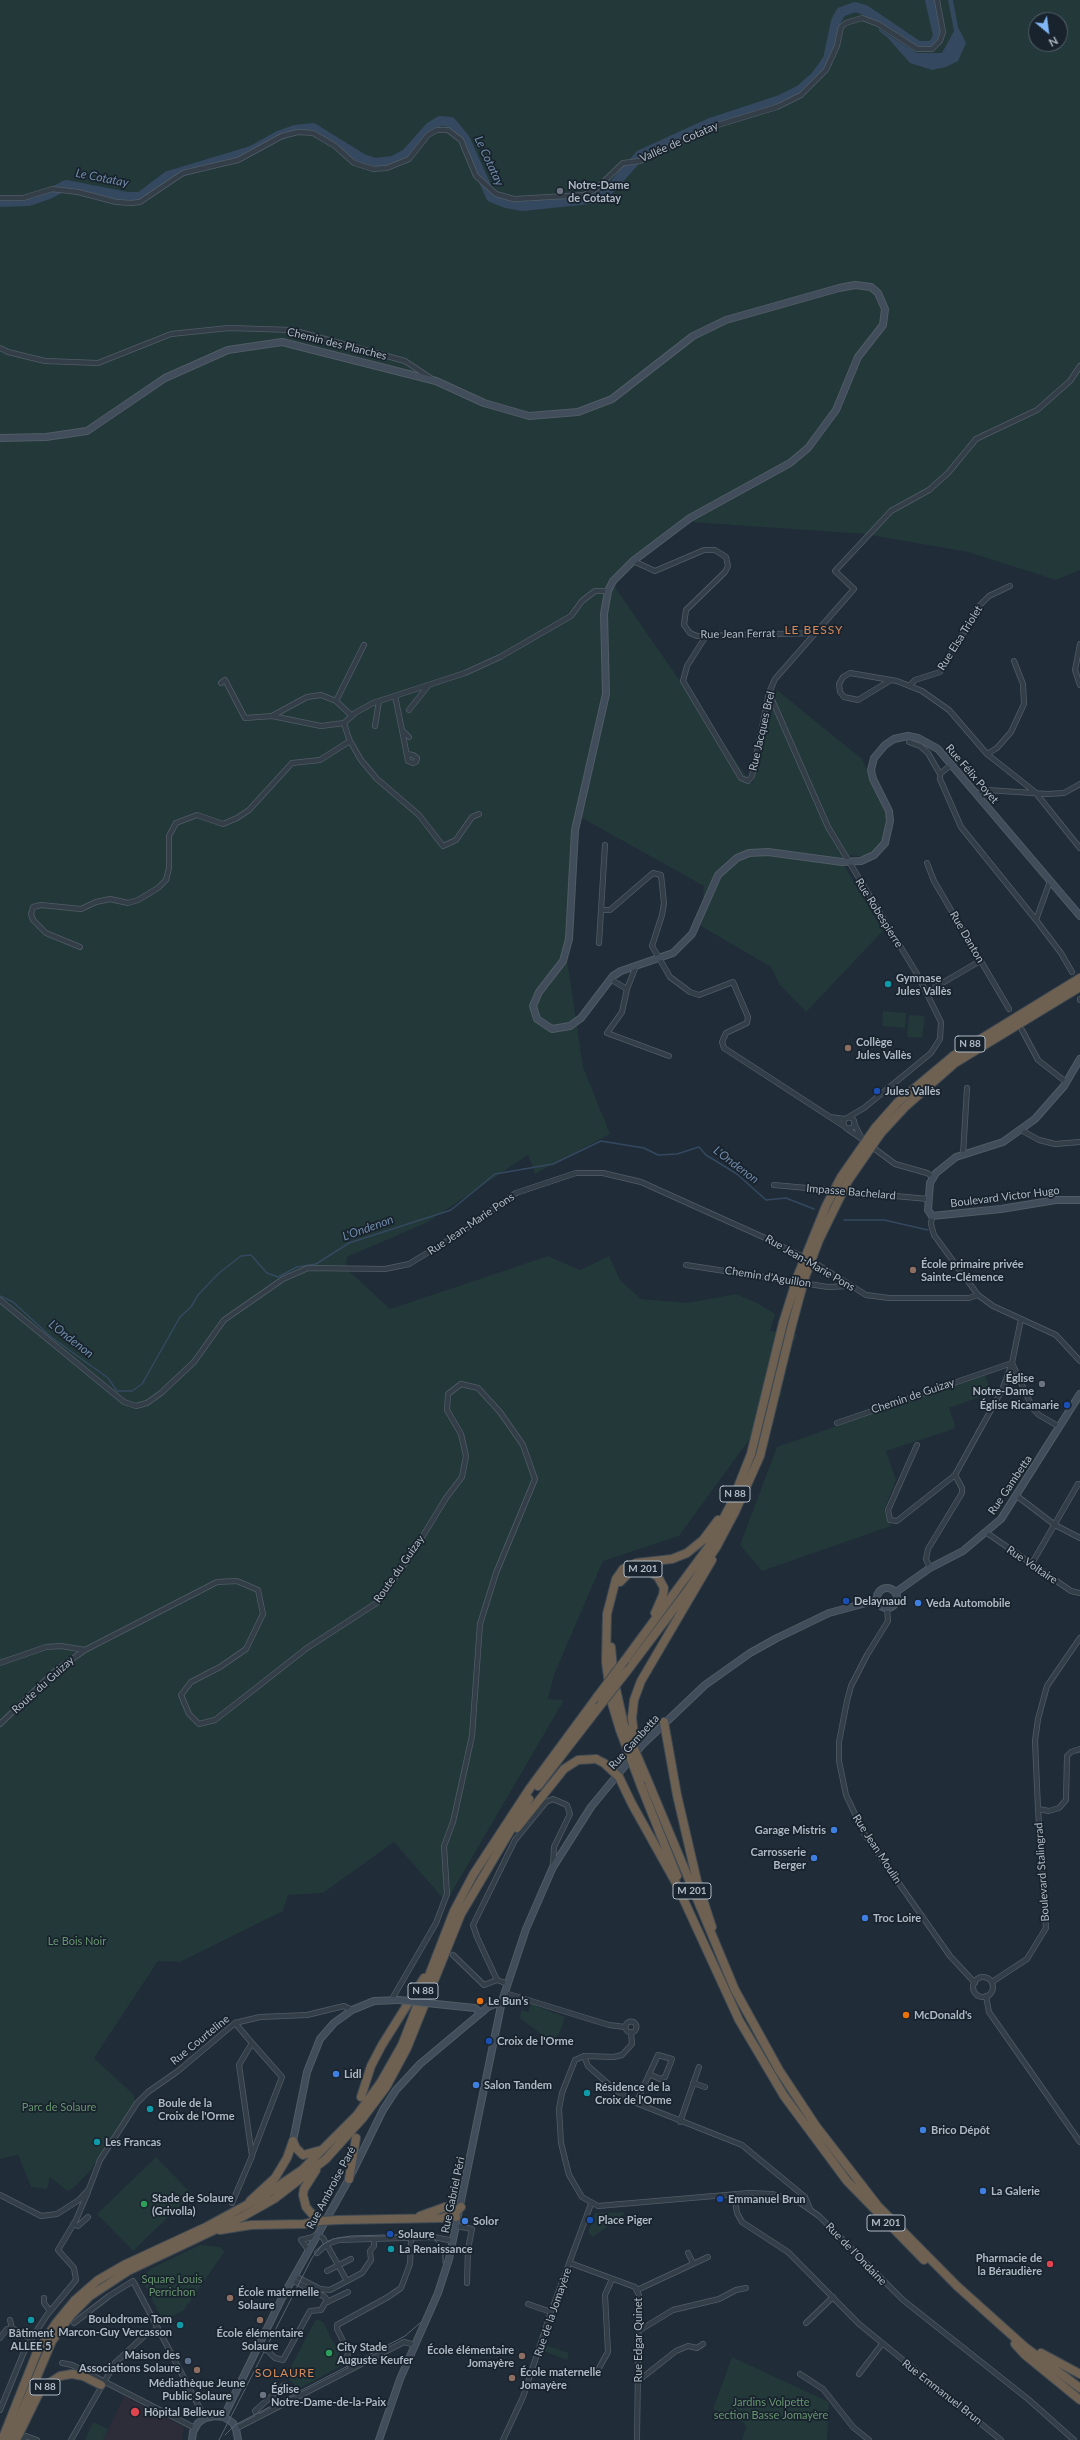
<!DOCTYPE html>
<html>
<head>
<meta charset="utf-8">
<style>
	body { margin:0 }
	#map { position:relative; width:1080px; height:2440px; overflow:hidden; background:#202c38; font-family:Lato,sans-serif }
	canvas { display:block }
	.north { position:absolute; left:1028px; top:12px; width:40px; height:40px; box-sizing:border-box; background:#19232d; border:1px solid #555f6a; border-radius:50%; rotate:151deg; font-size:11px; font-weight:700; line-height:16px; text-align:center; color:#aeb9c5 }
	.north::after { content:''; display:block; margin:auto; width:14px; height:18px; background:#81b6f7; clip-path:polygon(50% 0,100% 100%,50% 72%,0 100%) }
</style>
</head>
<body>
<div id="map">
<canvas width="1080" height="2440"></canvas>
<div class="north">N</div>
</div>
<script>
const ctx = document.querySelector('canvas').getContext('2d');
ctx.lineJoin = 'round';
function fillPath(path, color) {
  ctx.fillStyle = color;
  ctx.fill(path, 'evenodd');
}
function shape(rows) {
  const path = new Path2D();
  for (const r of rows) {
    if (r.length === 3) {
      path.moveTo(r[0] + r[2], r[1]);
      path.arc(r[0], r[1], r[2], 0, 2 * Math.PI);
      continue;
    }
    path.moveTo(r[0], r[1]);
    for (let i = 2; i < r.length; i += 2) path.lineTo(r[i], r[i + 1]);
  }
  return path;
}
function strokePath(path, color, width, dash) {
  ctx.strokeStyle = color;
  ctx.lineWidth = width;
  ctx.lineCap = dash ? 'butt' : 'round';
  ctx.setLineDash(dash || []);
  ctx.stroke(path);
}
function drawText(font, color, halo, rows, align = 'center') {
  ctx.font = font + ' Lato,sans-serif';
  ctx.lineWidth = 3.5;
  ctx.setLineDash([]);
  ctx.textBaseline = 'middle';
  ctx.strokeStyle = halo;
  ctx.fillStyle = color;
  for (const [text, x, y, turn = 0] of rows) {
    ctx.save();
    ctx.translate(x, y);
    ctx.rotate((+turn || 0) * Math.PI / 180);
    ctx.textAlign = isNaN(turn) ? turn : align;
    if (halo) ctx.strokeText(text, 0, 0);
    ctx.fillText(text, 0, 0);
    ctx.restore();
  }
}
fillPath(shape([
	[124,2396,184,2427,182,2440,103,2440]
]), '#2d2c39');
fillPath(shape([
	[0,0,1080,0,1080,570,1056,580,968,552,864,534,691,522,641,560,614,586,752,784,777,690,862,759,888,818,886,830,880,845,864,857,850,855,845,867,883,931,806,1012,780,985,771,967,701,926,704,886,580,817,571,946,567,959,583,1067,610,1134,535,1174,528,1155,426,1223,347,1257,346,1268,390,1309,548,1256,580,1270,609,1256,620,1280,641,1299,687,1303,736,1294,757,1303,775,1314,770,1331,797,1335,768,1393,783,1393,679,1536,603,1561,554,1675,548,1699,564,1700,446,1902,394,1842,323,1893,288,1895,283,1911,180,1962,158,1961,94,2058,134,2095,135,2104,90,2171,73,2188,67,2191,50,2177,47,2189,31,2187,18,2155,0,2159],
	[1036,20,1060,20,1060,44,1036,44],
	[883,1011,906,1013,905,1028,882,1026],
	[909,1015,925,1016,922,1038,907,1037],
	[985,1374,991,1393,949,1408,955,1424,954,1429,886,1451,896,1480,884,1510,891,1526,762,1571,740,1545,777,1447],
	[531,2004,565,2017,560,2032,552,2043,520,2018,521,2010,528,2012],
	[156,2157,192,2194,133,2251,97,2214],
	[624,2212,624,2214,593,2237,588,2232,595,2213],
	[200,2245,220,2247,225,2251,184,2310,163,2321,141,2277,152,2268],
	[316,2319,323,2322,345,2364,298,2389,286,2376],
	[545,2345,569,2353,567,2360,543,2351],
	[732,2357,829,2402,827,2440,742,2440,746,2428,744,2423,713,2409],
	[93,2422,108,2429,103,2440,85,2440]
]), '#223839');
fillPath(shape([
	[948,0,953,0,958,27,966,43,958,61,946,67,932,70,910,63,887,37,879,31,879,29,917,53,942,53,954,31]
]), '#34495f');
strokePath(shape([
	[844,1220,884,1220,928,1230],
	[0,1296,13,1302,51,1337,108,1378,117,1391,132,1391,142,1384,180,1317,191,1307,198,1295,219,1273,241,1256,251,1255,267,1273,278,1277,297,1267,316,1264,349,1243,451,1210,495,1174,553,1164,601,1141,644,1148,658,1155,677,1154,699,1147,706,1155,737,1174,766,1200,786,1198,814,1209]
]), '#34495f', 1.5);
strokePath(shape([
	[0,202,29,201,49,194,66,185,127,197,140,197,168,176,251,151,278,136,295,130,313,128,363,159,375,163,393,161,406,154,430,127,440,121,451,122,465,139,491,197,506,203,523,206,599,198,612,187,640,155,710,123,780,100,800,90,816,76,828,59,836,21,841,12,855,7,865,10,918,46,931,46,936,41,938,35,930,0]
]), '#34495f', 10);
const street = shape([
	[0,198,23,198,52,189,78,192,116,202,131,203,140,202,183,173,238,160,282,136,298,132,313,133,335,146,354,163,373,169,387,168,409,159,428,135,437,130,448,130,461,140,476,176,496,194,514,199,584,195,596,189,623,163,640,161,708,128,777,107,801,95,826,70,837,46,841,27,846,23,862,18,878,24,917,49,932,49,940,41,943,32,937,0],
	[0,348,8,352,45,361,98,363,171,334,229,328,292,330,405,361,432,379],
	[633,561,655,571,704,550,715,550,726,557,728,566,725,572,686,610,684,625,690,633,697,636,816,633],
	[706,636,687,666,683,681,741,778,748,781,752,776,769,693,775,679,854,589,835,571,891,511,929,490,948,473,976,439,1037,410,1070,381,1080,366],
	[1080,644,1075,670,1080,685],
	[891,680,858,700,844,697,840,692,839,684,843,677,850,673,891,680,897,681,922,691,949,710,987,754,1035,792,1080,848],
	[221,683,225,680,245,718,272,716],
	[909,686,915,680,940,672,980,605,989,596,1010,586],
	[769,693,828,827,917,974,941,1022,940,1039,931,1053,864,1108,847,1118],
	[395,696,402,730,408,761,413,763,416,762,417,758,413,755,407,754],
	[336,701,364,645],
	[409,710,428,686],
	[344,723,321,726,272,716,307,697,321,695,336,701,352,716],
	[375,726,379,701],
	[402,730,409,737],
	[909,742,920,746,928,753,940,774],
	[987,754,997,748,1011,732,1024,704,1023,684,1014,661],
	[952,764,940,774,940,779,961,827,1036,920,1049,884,1052,882],
	[976,794,987,790,1048,794,1064,793,1080,784],
	[479,814,472,817,456,840,443,846,419,815,377,779,361,760,349,739,344,723,355,713,373,703,465,673,500,657,571,616,582,601,595,591,608,591],
	[927,863,934,881,1009,1009],
	[603,910,610,910,653,873,661,875,664,903,662,915,652,946,670,977,690,992,699,995,733,982,748,1017,747,1023,726,1033,722,1042,724,1048,830,1117],
	[1036,920,1061,953,1072,972],
	[599,943,605,845],
	[80,947,46,933,33,920,31,914,33,907,41,905,81,909,96,902,110,899,128,903,138,900,158,888,166,880,169,868,169,836,176,823,197,815,223,824,237,818,249,810,292,763,320,760,350,741],
	[636,966,627,989,622,1012,607,1033,669,1056],
	[610,979,627,989],
	[927,992,980,961],
	[1080,999,1080,1000],
	[1022,1030,1038,1060,1066,1082],
	[849,1123,5.5],
	[844,1126,830,1117,845,1119],
	[846,1128,862,1139,854,1123],
	[1021,1130,1039,1140,1055,1144,1080,1142],
	[871,1146,895,1164,927,1173,933,1177],
	[963,1155,967,1088],
	[774,1185,928,1199],
	[932,1216,931,1224,934,1235,978,1295,993,1306,1056,1335,1080,1361],
	[686,1265,828,1287,850,1286],
	[0,1300,124,1402,136,1406,147,1403,161,1393,194,1362,224,1320,283,1279,308,1268,385,1269,409,1264,460,1233,516,1193,576,1173,603,1173,641,1182,763,1237,815,1263,866,1295,889,1298,969,1298,978,1295],
	[1021,1319,1012,1363,1033,1409,1039,1415,1058,1426],
	[837,1423,1012,1363],
	[917,1445,888,1510,890,1520,897,1521,955,1475],
	[1017,1496,1055,1525,1080,1538],
	[987,1533,1071,1591,1080,1593],
	[1031,1565,1078,1484,1080,1484],
	[930,1568,926,1559,928,1549,962,1493,962,1488,955,1475,1002,1390,1012,1363],
	[887,1608,888,1621,867,1655,851,1686,847,1701,839,1742,839,1761,846,1795,865,1835,950,1956,975,1983],
	[0,1663,46,1647,61,1646,85,1650],
	[0,1724,55,1671,85,1650,217,1582,237,1581,258,1590,263,1614,246,1649,220,1667,191,1682,181,1695,189,1714,199,1724,215,1720,307,1648,378,1602,413,1552,446,1498,462,1477,466,1456,461,1434,447,1410,448,1394,461,1384,478,1388,500,1412,523,1445,535,1479,496,1573,480,1624,472,1736,453,1822,444,1846,447,1894,436,1923,392,1999],
	[1038,1809,1049,1811,1059,1808,1066,1800,1067,1756,1071,1752,1080,1749],
	[453,1955,484,1985,497,1980],
	[983,1987,10],
	[992,1982,1027,1959,1046,1928,1038,1809,1035,1741,1038,1719,1047,1686,1080,1638],
	[508,1984,497,1980,477,1937,473,1925,515,1840,546,1802,553,1799,567,1805,570,1814,554,1847,553,1867],
	[505,1993,609,2025,625,2027],
	[986,1996,989,2012,1080,2142],
	[631,2027,5.5],
	[631,2032,632,2044,622,2055,614,2057,584,2056,575,2060,562,2093,559,2109,561,2143,569,2175,582,2197,598,2206,749,2193,772,2194,799,2202,819,2216,903,2300,1028,2399,1074,2440],
	[584,2056,588,2066,614,2089,636,2103,742,2145,805,2197,810,2209],
	[693,2083,705,2087],
	[636,2103,658,2055,672,2059,665,2077,660,2079,649,2074],
	[680,2122,699,2067],
	[252,2155,282,2077,252,2043],
	[734,2194,737,2213,742,2222,788,2252,859,2324,1001,2440],
	[0,2195,41,2216,57,2214,79,2200,89,2189,100,2160,137,2103,148,2092,178,2071,235,2023,260,2017,307,2015,344,2006,352,2010],
	[232,2203,252,2156,239,2065,252,2043,235,2023],
	[73,2224,78,2226,88,2217],
	[457,2226,472,2229,468,2249,467,2283],
	[301,2240,313,2237,317,2234,323,2238,347,2281],
	[301,2240,309,2251],
	[317,2253,327,2244,339,2240,434,2237,453,2241],
	[688,2253,693,2263],
	[570,2263,635,2287,639,2295,637,2440],
	[327,2271,351,2259],
	[295,2276,320,2289,330,2290,362,2273,371,2260,370,2251,374,2246,374,2239],
	[292,2280,325,2297,328,2302],
	[637,2290,708,2257],
	[44,2298,44,2303,50,2311],
	[528,2304,551,2312],
	[10,2320,12,2328],
	[74,2323,109,2296,133,2281,205,2418],
	[806,2323,833,2297],
	[640,2330,673,2310,719,2299,736,2290,746,2288],
	[0,2338,7,2329,12,2328,31,2339],
	[258,2347,268,2351,275,2358,283,2360,310,2311,321,2310,325,2303,348,2292],
	[62,2363,72,2365,195,2428],
	[599,2368,608,2352,605,2295,612,2279],
	[351,2369,347,2360,348,2351,337,2329,337,2325,388,2297,401,2288,410,2264,411,2241],
	[800,2374,823,2389,853,2427,869,2440],
	[859,2374,882,2344],
	[638,2381,676,2351,688,2346,697,2348,703,2344],
	[0,2410,26,2347,47,2315,76,2280,74,2268,58,2250,76,2220,88,2192],
	[258,2417,255,2411,284,2385],
	[235,2426,239,2427,404,2342,415,2345],
	[23,2440,26,2436,37,2440],
	[71,2440,115,2363,143,2337,158,2328],
	[503,2440,523,2397,551,2312,591,2204]
]);
const secondary = shape([
	[0,438,46,437,87,431,165,378,228,350,282,342,436,381,484,403,529,416,578,412,612,399,693,336,726,320,839,288,855,285,871,287,878,293,885,309,883,325,858,357,836,410,808,448,790,463,690,518,633,561,613,581,608,591,604,614,606,694,575,830,569,939,563,961,539,992,533,1006,537,1019,552,1029,570,1026,581,1018,613,976,621,971,673,953,692,934,718,875,737,858,749,853,768,852,842,862,861,861,874,855,885,843,890,821,889,811,873,779,871,770,874,758,885,745,894,739,908,736,918,738,938,749,1080,916],
	[1080,1059,1064,1086,1035,1119,1003,1142,956,1157,936,1173,930,1183,928,1210,932,1216,1001,1209,1056,1200,1080,1200],
	[887,1598,10],
	[896,1592,930,1568,963,1551,1001,1519,1080,1394],
	[436,2004,475,2008,481,2013],
	[293,2141,307,2072,320,2039,334,2023,352,2010,374,2001,399,2000],
	[219,2416,226,2412,282,2298,349,2179,383,2110,396,2090,420,2064,488,2007,502,2001],
	[192,2440,193,2432,198,2423,205,2418,215,2416,224,2417,233,2423,236,2429,238,2440],
	[379,2440,400,2379,438,2293,449,2259,502,2001,526,1929,553,1867,591,1807,643,1744,705,1685,750,1653,777,1638,829,1613,877,1600]
]);
const highway = shape([
	[875,1128,898,1102,953,1056,1080,978],
	[881,1133,905,1107,955,1063,1080,987],
	[620,1582,629,1573,635,1570,647,1570,658,1577,664,1588,663,1595,655,1613],
	[611,1647,614,1680,624,1725],
	[625,1660,709,1546,732,1502,751,1454,783,1323],
	[627,1671,688,1590,717,1546,735,1512,760,1456,792,1325],
	[632,1718,634,1700,641,1681,712,1560],
	[664,1722,677,1795,697,1881,712,1927],
	[620,1730,611,1700,606,1662,607,1614,616,1579,623,1569,636,1563,672,1559,687,1553,703,1540,718,1520],
	[647,1779,735,1990,779,2070,816,2126,878,2206,957,2286,1025,2347,1080,2388],
	[538,1786,599,1707],
	[641,1786,677,1876],
	[632,1804,676,1883,739,2020,784,2096,847,2181,924,2260],
	[517,1828,564,1769,578,1760,596,1759],
	[361,2097,371,2066,382,2045,424,1978],
	[293,2141,296,2148,303,2155,321,2150],
	[316,2170,304,2189,303,2195,306,2207,318,2221],
	[349,2179,356,2138],
	[250,2201,275,2178,287,2158,293,2141],
	[420,2216,445,2207,453,2208,456,2217],
	[338,2220,442,2218,454,2214,461,2207],
	[220,2230,251,2225,304,2224,320,2221],
	[1015,2344,1025,2355,1080,2400],
	[1041,2353,1080,2374],
	[2,2440,37,2352,56,2323,75,2300,98,2280,124,2265,206,2227,265,2195,302,2170,357,2115,381,2082,402,2045,454,1911,473,1875,530,1788,597,1697],
	[10,2440,52,2341,71,2315,90,2296,128,2271,242,2217,274,2199,326,2159,362,2119,386,2087,407,2048,461,1914,529,1799],
	[16,2440,40,2391,49,2383,60,2376,72,2374,83,2376,101,2385]
]);
strokePath(street, '#515c66', 6);
strokePath(secondary, '#515c66', 8);
strokePath(highway, '#3e4953', 10);
strokePath(street, '#343e48', 4.5);
strokePath(secondary, '#424d5b', 6);
strokePath(highway, '#6e6151', 8);
strokePath(shape([
	[225,2435,235,2425,405,2336,420,2323],
	[219,2440,312,2258,322,2245,333,2239,351,2236,422,2234,431,2237,438,2243,443,2253,443,2263]
]), '#566270', 1);
const secondaryBridge = shape([
	[399,2000,436,2004]
]);
const highwayBridge = shape([
	[783,1323,798,1275,826,1206,841,1177,875,1128],
	[792,1325,805,1277,819,1240,848,1181,881,1133],
	[597,1697,625,1660],
	[599,1707,627,1671],
	[632,1718,635,1742],
	[624,1725,647,1779],
	[620,1730,641,1786],
	[596,1759,604,1763,619,1777,632,1804],
	[320,2221,338,2220]
]);
strokePath(secondaryBridge, '#515c66', 8, []);
strokePath(highwayBridge, '#3e4953', 10, []);
strokePath(secondaryBridge, '#424d5b', 6);
strokePath(highwayBridge, '#6e6151', 8);
for (const [x, y, r, color] of [
	[560,191,4,"#6b7280"],
	[888,984,4,"#0f9aa8"],
	[848,1048,4,"#8d6e63"],
	[877,1091,4,"#1a4fb4"],
	[913,1270,4,"#8d6e63"],
	[1042,1384,4,"#6b7280"],
	[1067,1405,4,"#1a4fb4"],
	[846,1601,4,"#1a4fb4"],
	[918,1603,4,"#3f7fe0"],
	[834,1830,4,"#3f7fe0"],
	[814,1858,4,"#3f7fe0"],
	[865,1918,4,"#3f7fe0"],
	[480,2001,4,"#e8710a"],
	[906,2015,4,"#e8710a"],
	[489,2041,4,"#1a4fb4"],
	[336,2074,4,"#3f7fe0"],
	[476,2085,4,"#3f7fe0"],
	[587,2093,4,"#0f9aa8"],
	[150,2109,4,"#0f9aa8"],
	[923,2130,4,"#3f7fe0"],
	[97,2142,4,"#0f9aa8"],
	[983,2191,4,"#3f7fe0"],
	[720,2199,4,"#1a4fb4"],
	[144,2204,4,"#2e9e5b"],
	[590,2220,4,"#1a4fb4"],
	[465,2221,4,"#3f7fe0"],
	[390,2234,4,"#1a4fb4"],
	[391,2249,4,"#0f9aa8"],
	[1050,2264,4,"#e0444e"],
	[230,2298,4,"#8d6e63"],
	[31,2320,4,"#0f9aa8"],
	[260,2320,4,"#8d6e63"],
	[180,2325,4,"#0f9aa8"],
	[329,2353,4,"#2e9e5b"],
	[522,2356,4,"#8d6e63"],
	[188,2361,4,"#5c6f8a"],
	[197,2370,4,"#8d6e63"],
	[512,2378,4,"#8d6e63"],
	[263,2395,4,"#6b7280"],
	[135,2412,5,"#e0444e"]
]) {
  const dot = new Path2D();
  dot.arc(x, y, r, 0, 2 * Math.PI);
  ctx.fillStyle = color;
  ctx.fill(dot);
  strokePath(dot, '#19232d', 1.5);
}
for (const [x, y, w] of [
	[970,1044,30],
	[735,1494,30],
	[643,1569,38],
	[692,1891,38],
	[423,1991,30],
	[886,2223,38],
	[45,2387,30]
]) {
  const box = new Path2D();
  box.roundRect(x - w / 2, y - 8, w, 16, 3);
  ctx.fillStyle = '#19232d';
  ctx.fill(box);
  strokePath(box, '#aeb9c5', 1);
}
drawText('bold 10px', '#aeb9c5', null, [
	["N 88",970,1044],
	["N 88",735,1494],
	["M 201",643,1569],
	["M 201",692,1891],
	["N 88",423,1991],
	["M 201",886,2223],
	["N 88",45,2387]
]);
drawText('11px', '#aeb9c5', '#19232d', [
	["Vallée de Cotatay",679,142,-24],
	["Chemin des Planches",337,344,14],
	["Rue Jean Ferrat",738,634,-1],
	["Rue Elsa Triolet",960,638,-58],
	["Rue Jacques Brel",762,731,-77],
	["Rue Félix Poyet",972,774,49],
	["Rue Robespierre",879,913,58],
	["Rue Danton",967,937,60],
	["Impasse Bachelard",851,1192,5],
	["Boulevard Victor Hugo",1005,1197,-7],
	["Rue Jean-Marie Pons",471,1224,-34],
	["Rue Jean-Marie Pons",810,1263,30],
	["Chemin d'Aguillon",768,1277,9],
	["Chemin de Guizay",913,1396,-19],
	["Rue Gambetta",1010,1485,-56],
	["Rue Voltaire",1032,1565,34],
	["Route du Guizay",399,1569,-55],
	["Route du Guizay",43,1685,-42],
	["Rue Gambetta",634,1742,-48],
	["Rue Jean Moulin",877,1849,57],
	["Boulevard Stalingrad",1042,1872,-94],
	["Rue Courteline",200,2040,-39],
	["Rue Ambroise Paré",331,2188,-62],
	["Rue Gabriel Péri",453,2195,-78],
	["Rue de l'Ondaine",856,2254,46],
	["Rue de la Jomayère",553,2312,-71],
	["Rue Edgar Quinet",638,2340,-90],
	["Rue Emmanuel Brun",942,2392,38]
]);
drawText('bold 11px', '#aeb9c5', '#19232d', [
	["Notre-Dame",568,185],
	["de Cotatay",568,198],
	["Gymnase",896,978],
	["Jules Vallès",896,991],
	["Collège",856,1042],
	["Jules Vallès",856,1055],
	["Jules Vallès",885,1091],
	["École primaire privée",921,1264],
	["Sainte-Clémence",921,1277],
	["Église",1034,1378,"right"],
	["Notre-Dame",1034,1391,"right"],
	["Église Ricamarie",1059,1405,"right"],
	["Delaynaud",854,1601],
	["Veda Automobile",926,1603],
	["Garage Mistris",826,1830,"right"],
	["Carrosserie",806,1852,"right"],
	["Berger",806,1865,"right"],
	["Troc Loire",873,1918],
	["Le Bun’s",488,2001],
	["McDonald's",914,2015],
	["Croix de l'Orme",497,2041],
	["Lidl",344,2074],
	["Salon Tandem",484,2085],
	["Résidence de la",595,2087],
	["Croix de l'Orme",595,2100],
	["Boule de la",158,2103],
	["Croix de l'Orme",158,2116],
	["Brico Dépôt",931,2130],
	["Les Francas",105,2142],
	["La Galerie",991,2191],
	["Stade de Solaure",152,2198],
	["(Grivolla)",152,2211],
	["Emmanuel Brun",728,2199],
	["Place Piger",598,2220],
	["Solor",473,2221],
	["Solaure",398,2234],
	["La Renaissance",399,2249],
	["Pharmacie de",1042,2258,"right"],
	["la Béraudière",1042,2271,"right"],
	["École maternelle",238,2292],
	["Solaure",238,2305],
	["Boulodrome Tom",172,2319,"right"],
	["Marcon-Guy Vercasson",172,2332,"right"],
	["Bâtiment",31,2333,"center"],
	["ALLEE 5",31,2346,"center"],
	["École élémentaire",260,2333,"center"],
	["Solaure",260,2346,"center"],
	["City Stade",337,2347],
	["Auguste Keufer",337,2360],
	["École élémentaire",514,2350,"right"],
	["Jomayère",514,2363,"right"],
	["Maison des",180,2355,"right"],
	["Associations Solaure",180,2368,"right"],
	["École maternelle",520,2372],
	["Jomayère",520,2385],
	["Médiathèque Jeune",197,2383,"center"],
	["Public Solaure",197,2396,"center"],
	["Église",271,2389],
	["Notre-Dame-de-la-Paix",271,2402],
	["Hôpital Bellevue",144,2412]
], 'left');
drawText('11px', '#66956e', '#19232d', [
	["Le Bois Noir",77,1941],
	["Parc de Solaure",59,2107],
	["Square Louis",172,2279],
	["Perrichon",172,2292],
	["Jardins Volpette",771,2402],
	["section Basse Jomayère",771,2415]
]);
drawText('italic 12px', '#6f8ba9', '#19232d', [
	["Le Cotatay",489,161,65],
	["Le Cotatay",102,178,11],
	["L'Ondenon",736,1165,37],
	["L'Ondenon",368,1228,-20],
	["L'Ondenon",71,1339,38]
]);
ctx.letterSpacing = '1px';
drawText('12px', '#d3885b', '#19232d', [
	["LE BESSY",814,630],
	["SOLAURE",285,2373]
]);
ctx.letterSpacing = '0px';
</script>
</body>
</html>
